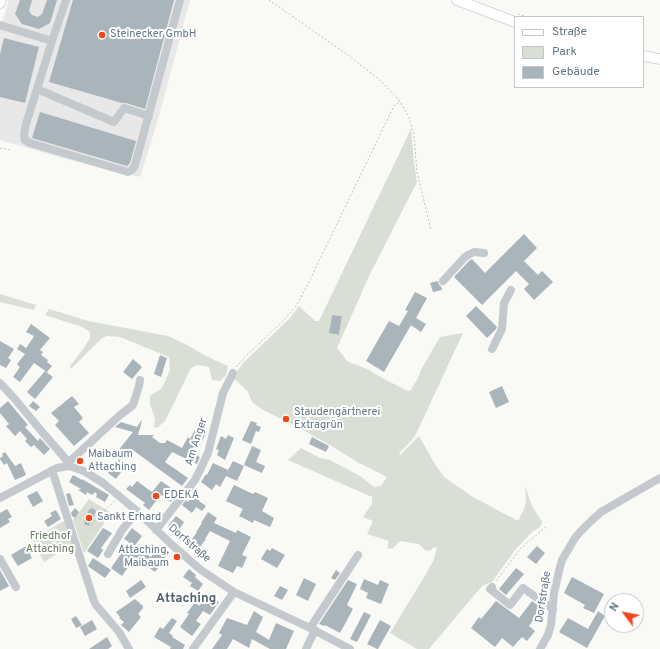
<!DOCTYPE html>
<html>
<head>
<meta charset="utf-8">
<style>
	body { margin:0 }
	#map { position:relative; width:660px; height:649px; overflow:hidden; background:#f9f9f6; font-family:Overpass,sans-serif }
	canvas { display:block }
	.legend { position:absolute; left:514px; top:16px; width:130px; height:72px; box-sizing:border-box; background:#fff; border:1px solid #c0c8ce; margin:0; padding:5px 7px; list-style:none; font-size:12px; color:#617684 }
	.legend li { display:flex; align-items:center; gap:8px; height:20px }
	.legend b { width:20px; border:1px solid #c0c8ce }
	.north { position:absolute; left:604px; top:593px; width:40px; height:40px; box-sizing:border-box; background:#fff; border:1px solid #c0c8ce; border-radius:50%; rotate:302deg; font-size:11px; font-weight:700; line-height:16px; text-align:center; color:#617684 }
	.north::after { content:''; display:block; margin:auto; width:14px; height:18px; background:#f4461b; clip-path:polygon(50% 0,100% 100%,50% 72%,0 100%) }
</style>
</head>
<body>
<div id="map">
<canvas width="660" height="649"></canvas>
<ul class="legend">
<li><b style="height:5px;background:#fff"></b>Straße</li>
<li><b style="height:11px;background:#d9dfd5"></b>Park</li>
<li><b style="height:11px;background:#aab4bb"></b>Gebäude</li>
</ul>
<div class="north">N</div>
</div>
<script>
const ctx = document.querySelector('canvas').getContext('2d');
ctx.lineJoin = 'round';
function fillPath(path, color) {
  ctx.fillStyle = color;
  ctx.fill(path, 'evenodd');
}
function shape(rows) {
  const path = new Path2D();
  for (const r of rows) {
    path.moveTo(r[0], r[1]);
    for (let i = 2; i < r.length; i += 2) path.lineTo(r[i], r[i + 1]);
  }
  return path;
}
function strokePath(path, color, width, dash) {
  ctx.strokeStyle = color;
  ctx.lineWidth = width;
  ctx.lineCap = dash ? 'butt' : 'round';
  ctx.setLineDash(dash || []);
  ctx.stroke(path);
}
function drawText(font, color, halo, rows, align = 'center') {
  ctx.font = font + ' Overpass,sans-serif';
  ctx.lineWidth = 4;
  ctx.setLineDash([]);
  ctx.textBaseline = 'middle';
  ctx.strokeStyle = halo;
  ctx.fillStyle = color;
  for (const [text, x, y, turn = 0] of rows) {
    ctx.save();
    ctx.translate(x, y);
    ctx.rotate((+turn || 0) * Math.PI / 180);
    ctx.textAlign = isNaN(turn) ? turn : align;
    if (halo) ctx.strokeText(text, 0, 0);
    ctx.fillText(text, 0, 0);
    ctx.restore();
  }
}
fillPath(shape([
	[9,0,190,0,159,116,140,177,66,159,0,140,0,28]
]), '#e7e8e7');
fillPath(shape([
	[411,129,414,162,417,182,370,274,337,348,347,361,369,370,384,379,406,390,410,391,417,380,422,368,440,337,463,333,416,434,411,441,399,453,400,455,419,436,435,464,444,477,473,497,518,521,525,507,526,501,525,486,532,506,542,522,541,525,539,528,533,531,515,550,492,582,482,586,429,649,417,649,390,633,426,574,434,559,437,548,434,547,430,551,425,550,419,544,400,541,392,549,387,548,389,541,367,534,373,521,363,517,372,504,372,497,288,460,301,448,320,458,330,460,360,476,374,487,381,486,387,477,357,462,332,446,294,425,263,410,252,402,248,392,237,381,232,378,244,362,290,318,299,306,315,321,319,321],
	[332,315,342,316,339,335,329,333],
	[0,294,36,305,34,310,0,302],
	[49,309,88,321,168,336,189,346,204,355,228,366,226,375,220,381,212,380,209,367,197,365,191,368,165,421,157,428,154,427,155,419,150,404,150,396,162,388,170,370,169,357,120,337,107,336,102,338,71,369,70,366,84,348,90,338,90,332,82,327,45,315],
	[89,499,111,513,84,553,73,520],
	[67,519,74,543,44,562,32,540]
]), '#d9dfd5');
fillPath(shape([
	[20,0,32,0,29,11,32,15,38,17,42,14,47,0,57,0,50,23,39,29,22,24,15,14],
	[73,0,174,0,145,109,126,103,122,103,49,82],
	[4,38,39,47,25,103,0,97,0,54],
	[40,112,136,141,130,163,127,166,32,138],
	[524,234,537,248,524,261,538,275,542,271,553,282,534,300,524,289,529,284,516,271,482,305,454,277,469,261,472,259,485,273],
	[438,281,439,285,441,286,442,290,433,292,430,283],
	[415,292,427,298,416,318,426,324,421,332,411,325,384,372,366,361,389,321,399,326,408,311,405,310],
	[476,306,497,327,496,329,487,338,466,316],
	[332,315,342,316,339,335,329,333],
	[31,324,50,338,40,350,43,352,41,355,48,360,47,362,52,366,47,372,34,363,20,382,13,377,20,367,17,364,25,354,17,349,20,344,26,348,33,338,34,336,26,332],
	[0,341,14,349,8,358,11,360,6,368,0,365],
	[160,355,167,358,161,377,154,374],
	[133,359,142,367,132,379,123,372],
	[45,371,53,377,35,399,27,392],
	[502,386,509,402,496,408,489,392],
	[72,396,79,404,74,407,83,418,79,422,89,433,74,446,55,425,59,421,51,413],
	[8,401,28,425,25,427,38,441,40,438,50,449,44,455,34,445,31,447,25,441,27,439,20,431,15,436,6,426,9,424,0,413,0,408],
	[33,401,40,407,36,411,29,406],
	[141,421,142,421,138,435,154,435,152,437,160,443,165,443,167,440,182,448,188,437,190,439,196,428,206,433,200,445,196,443,191,452,200,457,197,464,172,452,165,462,188,478,182,486,130,448,124,457,117,452,133,432,115,427,121,422,137,427],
	[251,421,257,423,256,425,261,427,259,432,256,431,251,444,242,440],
	[228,435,234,438,225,460,217,455,219,450,216,449,221,436,226,439],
	[312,437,329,446,326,452,309,444],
	[252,446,261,450,256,462,265,466,262,473,244,465],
	[5,452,15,466,21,463,26,475,15,480,7,463,4,465,0,459,0,458,3,456,2,454],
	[118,459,122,462,120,465,124,468,116,479,108,473],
	[233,461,244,466,237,481,226,476,220,487,216,484,212,490,201,482,206,474,207,475,213,463,228,470],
	[73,475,82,480,82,479,109,495,105,502,96,497,97,494,95,492,92,495,87,492,86,495,78,490,81,489,69,482],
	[137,481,152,492,161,481,171,488,168,492,174,497,171,502,161,495,149,510,143,505,145,503,126,489,130,485,132,487],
	[234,485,253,494,255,492,268,498,262,511,274,518,270,527,254,520,253,523,239,516,243,509,226,501],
	[37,491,43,501,33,507,27,496],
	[70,493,74,505,69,506,66,494],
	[193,494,200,499,199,501,206,506,202,511,196,507,192,513,182,505,186,500,188,502],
	[75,508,79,512,75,518,72,516,71,513],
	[92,508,94,509,96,511,89,526,84,524,85,521,84,521,89,510],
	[7,509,12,517,8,519,10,522,0,528,0,513],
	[56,510,61,519,48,527,44,521,52,516,50,513],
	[208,512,217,518,214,523,236,533,237,530,251,537,242,555,247,557,242,568,237,566,233,573,218,566,230,541,210,531,205,539,206,539,197,551,188,545,197,532,196,532,202,523,201,523],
	[176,516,184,522,177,533,168,526],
	[103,528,112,533,101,548,103,550,98,558,87,551],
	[132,528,142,536,133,548,144,555,145,553,151,557,157,548,167,555,155,572,135,557,122,576,111,568,129,542,124,539],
	[26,546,32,558,18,566,11,555],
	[537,546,545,553,536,564,527,557],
	[272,548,285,555,277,568,261,559,267,549,270,551],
	[93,558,111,570,105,578,89,567,88,566],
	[516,568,524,574,506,595,499,589],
	[189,569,196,575,195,577,203,584,198,591,190,586,192,583,183,577],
	[0,570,9,586,0,591],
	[336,570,340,573,335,580,331,578],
	[572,577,604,594,594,613,583,608,585,605,564,593],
	[304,578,316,584,308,601,296,595],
	[364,579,378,585,380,580,389,584,381,604,366,598,368,593,360,589],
	[141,580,146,587,130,598,126,591],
	[348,580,357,584,347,605,353,609,340,633,325,625,324,626,319,624],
	[280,586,288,590,282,600,274,596],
	[208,594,219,602,210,615,203,611,196,621,201,624,192,636,180,627,189,614,187,613,195,602,199,606],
	[135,599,143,606,143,608,138,614,141,617,129,632,121,625,124,622,119,618,120,617,116,612],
	[496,601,519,618,532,601,542,608,529,626,535,631,527,641,522,637,513,647,502,638,495,647,471,628,479,617,481,619],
	[254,611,263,617,256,632,269,640,276,623,294,631,286,649,270,649,252,639,249,648,233,639,227,649,212,649,222,635,219,633,227,618,247,625],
	[598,611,605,616,587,648,559,632,568,618,588,629],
	[364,612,371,615,357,642,350,639],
	[76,616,82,625,76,628,71,619],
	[172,618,177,621,169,633,173,636,172,637,185,645,183,649,170,649,171,647,154,637,160,627,163,629],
	[92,620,97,629,85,636,80,627],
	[380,620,391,626,378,649,377,649,367,644],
	[107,637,112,646,108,649,89,649]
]), '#aab4bb');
const major = shape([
	[457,0,515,22],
	[0,3,1,0],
	[643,56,660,59]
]);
strokePath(major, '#b5bbbf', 11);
strokePath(shape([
	[269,0,348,55,381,81,399,100,409,117,414,136,417,172,431,230],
	[518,14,527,17],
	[0,148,10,150],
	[236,367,246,356,283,321,296,306,305,290,394,106,400,101],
	[90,529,98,515,104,511,115,501],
	[496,581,521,548,547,526]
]), '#bcc0c3', 1, [2, 2]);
strokePath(shape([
	[66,0,52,41,26,124,24,134,25,140,30,143,128,172,132,170,135,165,180,0],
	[0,25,52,41],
	[37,89,114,122,124,108,149,116],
	[443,281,465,257,470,254,474,252,484,253],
	[492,349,502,329,504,303,511,290],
	[0,383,14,398,43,433,64,457,68,463,69,466],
	[68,463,119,416,133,405,139,386,140,380],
	[52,470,94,601,96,605,119,632,129,649],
	[0,498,57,468,69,466,84,471,103,483,119,496,137,511,171,544,201,570,234,592,310,628,350,649],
	[156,530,184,494,195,480,200,470,208,453,223,393,233,373],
	[108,554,122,530,137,511],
	[0,559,16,587],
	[492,587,490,589,510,605,523,588,553,609],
	[310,628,358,555],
	[193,649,234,592],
	[306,649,315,630],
	[540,649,548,635,551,625,554,593,560,567,562,560,575,538,580,532,591,521,601,512,660,478]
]), '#c4c9cd', 8);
strokePath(major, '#fff', 10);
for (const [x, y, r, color] of [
	[102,35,4,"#f4461b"],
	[286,419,4,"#f4461b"],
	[80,461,4,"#f4461b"],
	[156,496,4,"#f4461b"],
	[89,518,4,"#f4461b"],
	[177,557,4,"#f4461b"]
]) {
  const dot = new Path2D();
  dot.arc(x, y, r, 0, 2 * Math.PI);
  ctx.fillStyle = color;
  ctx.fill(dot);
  strokePath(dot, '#fff', 1.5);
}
drawText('11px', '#617684', '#fff', [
	["Steinecker GmbH",110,35],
	["Staudengärtnerei",294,413],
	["Extragrün",294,426],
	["Maibaum",88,455],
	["Attaching",88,468],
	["EDEKA",164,496],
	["Sankt Erhard",97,518],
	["Attaching,",169,551,"right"],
	["Maibaum",169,564,"right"]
], 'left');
drawText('11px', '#617684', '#fff', [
	["Am Anger",197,442,-72],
	["Dorfstraße",189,544,41],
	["Dorfstraße",544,597,-81]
]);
drawText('11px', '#667b61', '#fff', [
	["Friedhof",50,537],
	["Attaching",50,550]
]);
drawText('bold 13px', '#54646e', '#fff', [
	["Attaching",186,599]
]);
</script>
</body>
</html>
